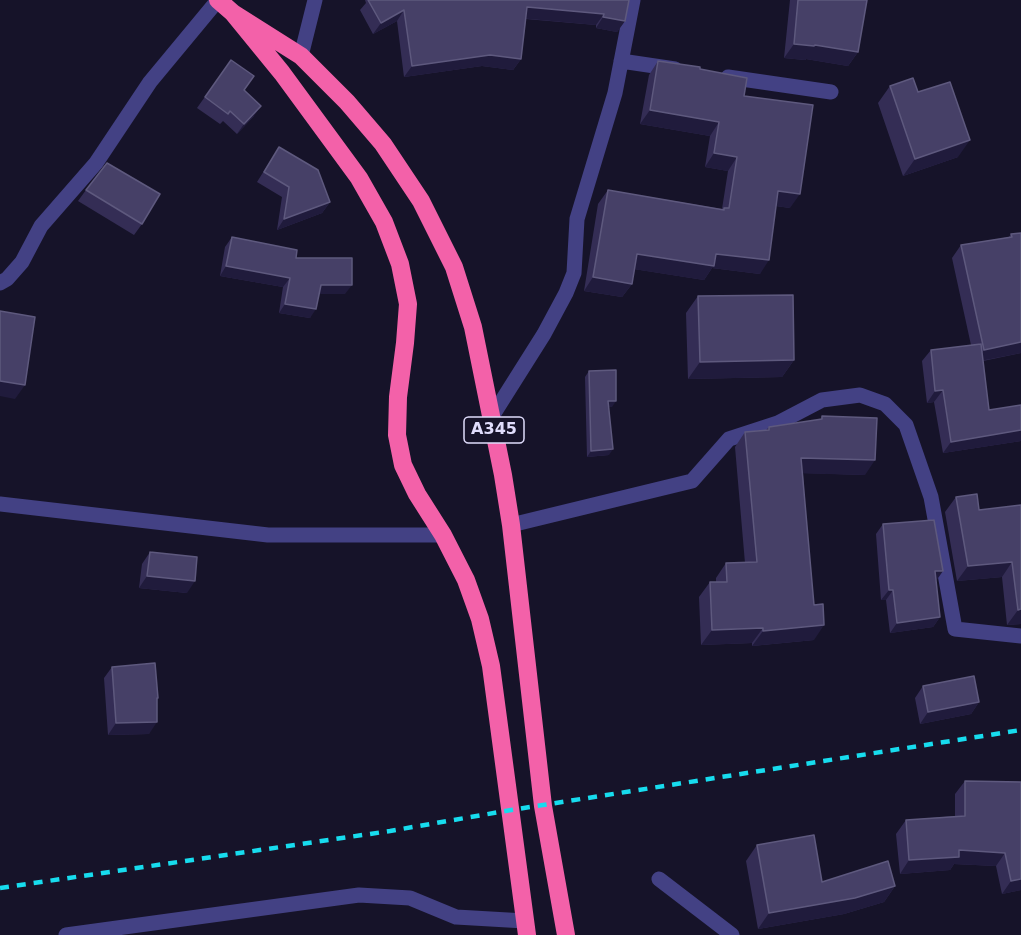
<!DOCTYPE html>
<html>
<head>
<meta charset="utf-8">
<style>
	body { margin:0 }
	canvas { display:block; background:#161329 }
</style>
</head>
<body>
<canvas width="1021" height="935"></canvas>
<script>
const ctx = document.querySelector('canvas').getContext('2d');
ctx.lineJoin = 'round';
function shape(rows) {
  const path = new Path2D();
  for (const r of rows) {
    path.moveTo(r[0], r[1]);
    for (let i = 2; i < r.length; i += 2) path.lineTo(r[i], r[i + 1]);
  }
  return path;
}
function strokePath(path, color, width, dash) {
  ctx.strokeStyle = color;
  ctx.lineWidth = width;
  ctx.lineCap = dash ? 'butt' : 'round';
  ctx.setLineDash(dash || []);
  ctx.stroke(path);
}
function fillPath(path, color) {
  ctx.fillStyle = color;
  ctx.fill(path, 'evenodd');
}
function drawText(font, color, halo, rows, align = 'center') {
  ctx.font = font + ' "DejaVu Sans",sans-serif';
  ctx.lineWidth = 4.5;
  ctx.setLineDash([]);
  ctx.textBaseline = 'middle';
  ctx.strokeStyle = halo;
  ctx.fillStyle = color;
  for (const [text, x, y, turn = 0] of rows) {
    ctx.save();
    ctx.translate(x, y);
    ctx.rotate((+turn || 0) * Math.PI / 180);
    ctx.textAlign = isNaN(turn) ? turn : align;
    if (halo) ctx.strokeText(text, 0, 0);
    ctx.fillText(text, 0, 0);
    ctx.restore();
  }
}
strokePath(shape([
	[301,56,315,0],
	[621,61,675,69],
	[728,77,831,92],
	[0,283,7,279,22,262,41,226,96,163,150,82,218,0],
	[491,418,544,334,566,293,574,273,577,219,615,93,633,0],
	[0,504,268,535,443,535],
	[511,525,692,481,729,439,778,423,822,400,860,395,885,404,906,425,931,497,955,629,1021,636],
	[659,879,732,935],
	[66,935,359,895,410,898,456,917,525,921]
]), '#434184', 15);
strokePath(shape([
	[218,0,233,13,282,73,359,178,384,222,400,264,408,304,405,343,398,397,397,435,403,465,417,494,443,535,466,580,480,619,491,666,527,935],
	[233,13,301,56,347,102,383,144,421,201,454,267,473,327,503,475,511,525,543,806,566,935]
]), '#f361a9', 18);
strokePath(shape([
	[0,888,390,831,511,810,1021,730]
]), '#17dcee', 4.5, [9, 8]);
fillPath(shape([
	[365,0,629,0,625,21,617,32,596,28,596,25,526,19,521,59,513,70,482,66,404,77,397,21,373,34,360,10,366,3],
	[790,0,867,0,858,52,848,66,806,59,805,60,784,58],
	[231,60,245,90,254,116,237,134,223,121,220,124,197,108],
	[658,61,700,69,744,96,790,208,776,206,760,274,712,268,704,280,634,269,632,284,622,297,584,291,598,204,608,190,722,209,728,171,705,167,710,136,640,124,649,75],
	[890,86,918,92,958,157,903,176,878,103],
	[279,147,330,202,322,213,277,230,282,197,257,182],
	[86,190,142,224,134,235,78,201],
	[1011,234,1021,353,983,361,989,410,1021,405,1021,441,943,453,934,402,927,403,922,361,931,350,971,345,952,258,961,245,1009,237],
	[232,237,296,258,345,294,319,294,310,318,279,313,283,287,220,276,225,247],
	[698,296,794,360,782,377,688,379,686,313],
	[589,371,612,407,609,407,609,455,587,457,585,377],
	[822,416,865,475,803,473,814,640,752,646,752,643,701,645,699,597,710,582,716,582,716,578,726,563,745,563,735,447,745,432,766,430,769,427,820,420],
	[956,497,979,510,1021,505,1021,624,1007,625,1002,577,957,581,945,512],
	[883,524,936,581,940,617,933,627,890,633,886,600,881,600,876,534],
	[150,552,187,593,139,588,142,564],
	[112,667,158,698,157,700,149,734,108,735,104,678],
	[923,686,979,702,971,714,920,724,915,698],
	[965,781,1021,782,1021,890,1002,894,996,866,954,864,950,870,900,874,896,834,906,820,955,816,955,794],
	[757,845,822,882,895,886,884,902,844,914,758,929,746,861]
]), '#342d55');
fillPath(shape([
	[527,7,604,14,596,25,519,18],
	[404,10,397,21,373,34,381,23],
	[603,17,625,21,617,32,596,28],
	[794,44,815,45,858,52,848,66,806,59,805,60,784,58],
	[490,55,521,59,513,70,482,66,404,77,412,66],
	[261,106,254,116,237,134,244,124],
	[650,110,719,122,710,136,640,124],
	[970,140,958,157,903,176,915,159],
	[714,153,737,157,728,171,705,167],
	[778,191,800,194,790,208,769,205],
	[330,202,322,213,277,230,284,219],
	[637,254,716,254,769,260,760,274,712,268,704,280,627,268],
	[226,266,290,278,283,287,220,276],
	[593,277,632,284,622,297,584,291],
	[321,285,352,285,345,294,314,294],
	[285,304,316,309,310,318,279,313],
	[1021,342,1021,353,975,362,984,350],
	[794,360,782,377,688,379,700,362],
	[0,381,25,385,15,399,0,396],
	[943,390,934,402,927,403,935,391],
	[608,401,616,401,612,407,604,407],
	[1021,430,1021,441,943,453,951,442],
	[613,449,609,455,587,457,591,451],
	[801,458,875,460,865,475,791,473],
	[1012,562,1002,577,957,581,968,566],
	[935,571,943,571,936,581],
	[147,576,195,581,187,593,139,588],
	[889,590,893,590,886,600,881,600],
	[1021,609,1021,624,1007,625,1018,610],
	[940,617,933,627,890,633,897,623],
	[824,625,814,640,752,646,763,631],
	[763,628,752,643,701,645,712,630],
	[979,702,971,714,920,724,928,712],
	[157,722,149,734,108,735,116,723],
	[959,850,1005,853,996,866,954,864,950,870,900,874,909,860],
	[1021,879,1021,890,1002,894,1011,881],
	[895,886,884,902,844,914,758,929,769,913]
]), '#201b3c');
const building = shape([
	[368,0,629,0,625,21,603,17,604,14,527,7,521,59,490,55,412,66,404,10,381,23,368,0],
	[798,0,867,0,858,52,815,45,814,46,794,44,798,0],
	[231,60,254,76,244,90,261,106,244,124,230,111,228,114,205,97,231,60],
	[658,61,700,67,700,69,747,78,744,96,813,105,800,194,778,191,769,260,716,254,714,266,637,254,632,284,593,277,608,190,724,210,724,208,729,208,737,157,714,153,719,122,650,110,658,61],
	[913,78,918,92,950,82,970,140,915,159,890,86,913,78],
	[279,147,318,170,330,202,284,219,289,187,264,172,279,147],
	[107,163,160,194,142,224,86,190,107,163],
	[1021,233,1021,342,984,350,961,245,1012,237,1011,234,1021,233],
	[232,237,297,250,296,258,352,258,352,285,321,285,316,309,285,304,290,278,226,266,232,237],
	[793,295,794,360,700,362,698,296,793,295],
	[0,311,35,317,25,385,0,381,0,311],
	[981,344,989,410,1021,405,1021,430,951,442,943,390,935,391,931,350,981,344],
	[616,370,616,401,608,401,613,449,591,451,589,371,616,370],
	[822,416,877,418,875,460,801,458,814,605,823,604,824,625,763,631,763,628,712,630,710,582,727,582,726,563,757,562,745,432,769,430,769,427,822,419,822,416],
	[977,494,979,510,1021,505,1021,609,1018,610,1012,562,968,566,956,497,977,494],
	[934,520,943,571,935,571,940,617,897,623,893,590,889,590,883,524,934,520],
	[150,552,197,557,195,581,147,576,150,552],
	[155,663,158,698,157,698,157,722,116,723,112,667,155,663],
	[974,676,979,702,928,712,923,686,974,676],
	[965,781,1021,782,1021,879,1011,881,1005,853,959,850,959,857,909,860,906,820,965,816,965,781],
	[814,835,822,882,888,861,895,886,855,898,769,913,757,845,814,835]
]);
fillPath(building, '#464067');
strokePath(building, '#5e597e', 1.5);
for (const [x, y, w] of [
	[494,430,60]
]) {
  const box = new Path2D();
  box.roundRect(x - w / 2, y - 13, w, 26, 4.5);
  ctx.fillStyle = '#161329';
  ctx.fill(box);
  strokePath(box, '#e0ddfc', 1.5);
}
drawText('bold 16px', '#e0ddfc', null, [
	["A345",494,430]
]);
</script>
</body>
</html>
